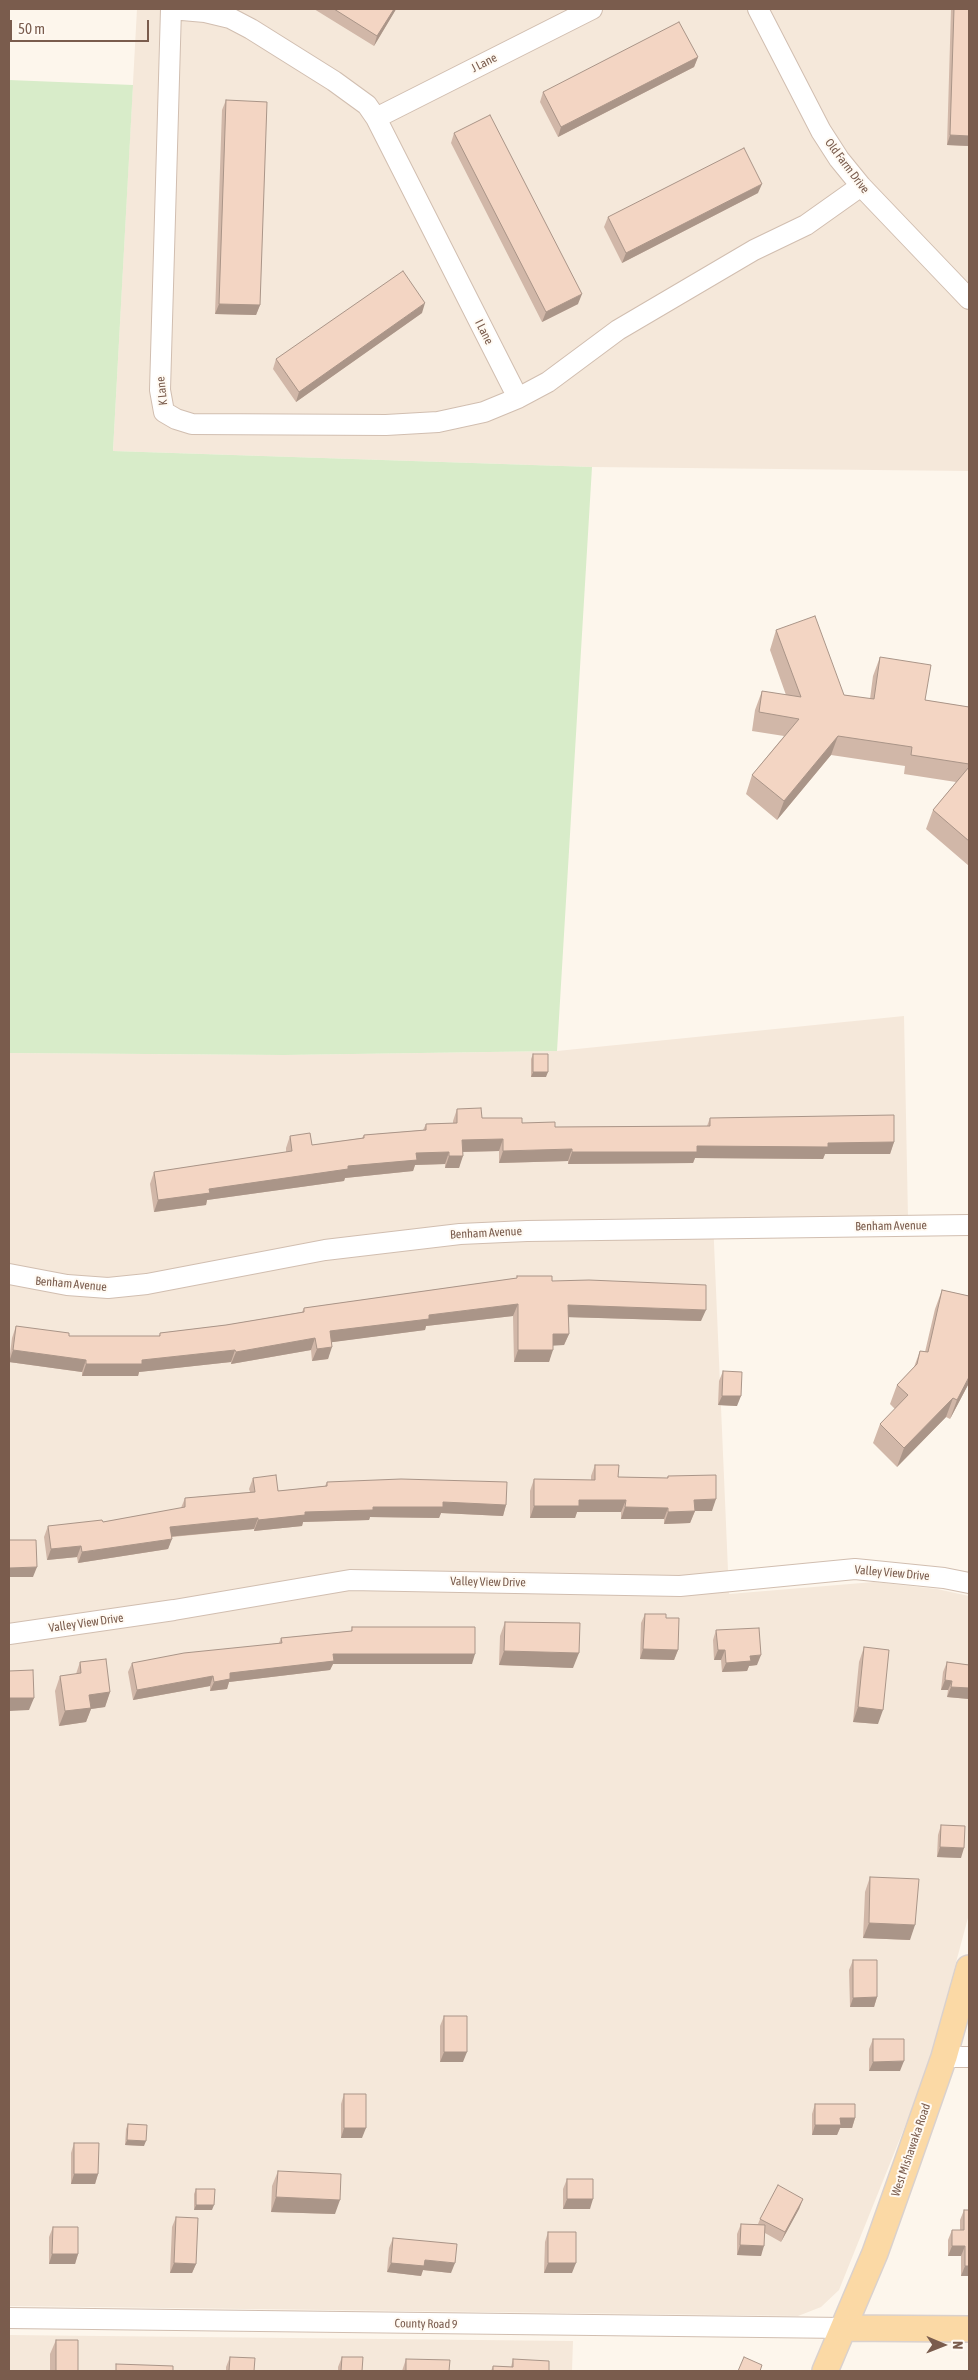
<!DOCTYPE html>
<html>
<head>
<meta charset="utf-8">
<style>
	body { margin:0 }
	#map { position:relative; width:978px; height:2380px; overflow:hidden; background:#fdf6ec; font-family:"Asap Condensed",sans-serif }
	canvas { display:block }
	.frame { position:absolute; inset:0; border:10px solid #7a5c4d; pointer-events:none }
	.north { position:absolute; left:918px; top:2320px; width:50px; height:50px; -webkit-text-stroke:4px #fffaf3; paint-order:stroke; rotate:91deg; font-size:14px; font-weight:700; line-height:20px; text-align:center; color:#7a5c4d }
	.north::after { content:''; display:block; margin:auto; width:18px; height:22px; background:#7a5c4d; clip-path:polygon(50% 0,100% 100%,50% 72%,0 100%) }
	.scale { position:absolute; left:10px; top:20px; width:139px; height:22px; box-sizing:border-box; border:2px solid #7a5c4d; border-top:0; padding-left:6px; font-size:15px; line-height:18px; white-space:nowrap; color:#7a5c4d; -webkit-text-stroke:4px #fffaf3; paint-order:stroke }
</style>
</head>
<body>
<div id="map">
<canvas width="978" height="2380"></canvas>
<div class="frame"></div>
<div class="north">N</div>
<div class="scale">50 m</div>
</div>
<script>
const ctx = document.querySelector('canvas').getContext('2d');
ctx.lineJoin = 'round';
function fillPath(path, color) {
  ctx.fillStyle = color;
  ctx.fill(path, 'evenodd');
}
function shape(rows) {
  const path = new Path2D();
  for (const r of rows) {
    path.moveTo(r[0], r[1]);
    for (let i = 2; i < r.length; i += 2) path.lineTo(r[i], r[i + 1]);
  }
  return path;
}
function strokePath(path, color, width, dash) {
  ctx.strokeStyle = color;
  ctx.lineWidth = width;
  ctx.lineCap = dash ? 'butt' : 'round';
  ctx.setLineDash(dash || []);
  ctx.stroke(path);
}
function drawText(font, color, halo, rows, align = 'center') {
  ctx.font = font + ' "Asap Condensed",sans-serif';
  ctx.lineWidth = 4;
  ctx.setLineDash([]);
  ctx.textBaseline = 'middle';
  ctx.strokeStyle = halo;
  ctx.fillStyle = color;
  for (const [text, x, y, turn = 0] of rows) {
    ctx.save();
    ctx.translate(x, y);
    ctx.rotate((+turn || 0) * Math.PI / 180);
    ctx.textAlign = isNaN(turn) ? turn : align;
    if (halo) ctx.strokeText(text, 0, 0);
    ctx.fillText(text, 0, 0);
    ctx.restore();
  }
}
fillPath(shape([
	[137,9,969,9,969,471,592,467,113,451],
	[904,1016,908,1218,713,1220,729,1594,874,1582,937,1589,969,1596,969,1914,926,2074,839,2290,821,2307,798,2316,9,2306,9,1053,284,1055,557,1051],
	[9,2335,573,2341,572,2371,9,2371]
]), '#f5e8da');
fillPath(shape([
	[9,80,133,85,113,451,592,467,557,1051,284,1055,9,1053]
]), '#d8ecc9');
const minor = shape([
	[758,9,821,131,839,159,861,186,969,299],
	[376,118,592,9],
	[518,398,376,118,367,105,334,81,251,29,230,18,205,12,171,9,160,390,164,412,176,419,192,424,386,425,438,422,484,412,518,398,548,382,618,330,754,250,806,225,861,186],
	[9,1274,67,1285,108,1288,147,1284,325,1250,460,1234,527,1231,969,1225],
	[9,1634,174,1610,350,1580,680,1586,855,1569,944,1578,969,1583],
	[944,2057,969,2057],
	[9,2318,844,2328]
]);
const major = shape([
	[844,2328,969,2329],
	[825,2371,875,2253,908,2160,944,2057,969,1968]
]);
strokePath(minor, '#d1beb0', 22);
strokePath(major, '#dad1cd', 28);
strokePath(minor, '#fff', 20);
strokePath(major, '#fbd9a5', 25);
fillPath(shape([
	[314,9,396,9,374,46],
	[951,9,969,9,969,146,947,145],
	[698,57,694,67,558,137,540,102,543,92],
	[226,100,260,305,256,315,215,314,222,110],
	[454,133,578,304,542,322,451,143],
	[758,193,622,263,604,227,608,217],
	[422,313,296,402,273,369,276,359],
	[776,630,844,695,870,699,873,676,880,657,925,700,969,707,969,866,926,829,933,810,956,782,904,774,905,766,831,755,777,820,746,794,752,775,784,736,752,731,755,710,762,691,786,695,770,650],
	[533,1054,546,1077,531,1077,531,1059],
	[457,1109,482,1118,555,1127,707,1126,710,1118,894,1142,890,1154,825,1154,823,1159,695,1158,693,1163,568,1164,568,1161,499,1163,499,1151,463,1152,459,1168,445,1168,445,1164,415,1165,413,1171,345,1178,344,1181,207,1200,206,1205,154,1212,150,1184,154,1172,286,1152,286,1148,290,1136,312,1145,362,1138,364,1135,423,1130,426,1124,453,1123,453,1121],
	[517,1276,552,1281,701,1321,568,1317,569,1334,564,1345,553,1345,549,1362,514,1362,513,1316,426,1326,425,1330,332,1342,328,1359,312,1361,311,1350,231,1364,231,1362,139,1372,138,1376,82,1376,82,1372,9,1362,12,1338,16,1326,69,1336,159,1336,160,1333,226,1325,302,1312,304,1308,517,1278],
	[942,1290,969,1296,969,1383,950,1419,946,1417,897,1467,873,1443,880,1424,895,1409,890,1404,897,1385,914,1367,920,1351,925,1352,935,1309],
	[723,1371,737,1406,718,1405,719,1381],
	[595,1465,618,1477,667,1478,668,1476,712,1511,695,1511,690,1523,664,1524,664,1519,621,1519,621,1512,577,1512,575,1518,530,1518,530,1491,534,1479,591,1480,591,1476],
	[253,1478,278,1491,325,1486,327,1482,506,1505,503,1516,441,1513,439,1518,370,1517,369,1520,303,1522,302,1526,254,1531,254,1529,172,1537,168,1549,78,1563,77,1557,47,1560,44,1537,48,1526,103,1522,181,1508,185,1498,250,1492,249,1489],
	[645,1614,666,1618,678,1650,674,1660,640,1659,641,1623],
	[505,1622,573,1668,499,1665,500,1636],
	[352,1627,472,1664,333,1664,330,1670,229,1682,227,1689,210,1691,210,1686,133,1700,128,1672,132,1663,279,1643,281,1638,351,1631],
	[716,1630,757,1665,749,1666,747,1671,722,1672,721,1660,714,1660,713,1640],
	[864,1647,878,1724,853,1722,859,1662],
	[80,1662,110,1692,105,1707,91,1709,86,1722,59,1726,55,1691,60,1676,76,1674],
	[947,1662,969,1665,969,1699,947,1697,948,1690,941,1690,943,1672],
	[941,1825,961,1858,937,1857,938,1835],
	[870,1877,910,1940,863,1938,865,1892],
	[853,1960,877,1997,874,2007,850,2007,849,1970],
	[444,2016,463,2062,440,2062,440,2026],
	[873,2039,900,2071,869,2071,869,2049],
	[344,2094,362,2138,341,2138,341,2104],
	[815,2104,855,2118,852,2128,840,2128,837,2135,812,2135,812,2114],
	[128,2124,144,2146,125,2145,126,2129],
	[74,2143,98,2174,95,2184,71,2184,71,2153],
	[278,2171,335,2214,271,2212,272,2186],
	[567,2179,590,2209,563,2209,563,2189],
	[196,2189,212,2210,194,2210,194,2194],
	[803,2199,799,2209,781,2242,765,2233,761,2256,737,2255,737,2234,741,2224,758,2224,760,2219],
	[964,2210,969,2276,961,2276,961,2256,948,2256,948,2240,952,2230,960,2230,960,2220],
	[176,2217,196,2264,192,2273,170,2273,172,2227],
	[53,2227,78,2254,75,2264,49,2264,49,2237],
	[548,2232,572,2273,544,2273,545,2242],
	[393,2238,451,2273,423,2270,421,2276,387,2272,389,2248],
	[56,2340,78,2371,50,2371,50,2354],
	[230,2357,254,2371,226,2371,226,2367],
	[342,2357,362,2371,338,2371,338,2367],
	[406,2359,449,2371,402,2371],
	[513,2359,549,2371,491,2371,493,2366,511,2367]
]), '#d1b7a8');
fillPath(shape([
	[394,9,396,9,395,11,374,46,377,36],
	[698,57,694,67,558,137,561,127],
	[950,135,969,136,969,146,947,145],
	[762,184,758,193,622,263,626,253],
	[582,294,578,304,542,322,546,312],
	[425,303,422,313,296,402,299,392],
	[219,304,260,305,256,315,215,314],
	[838,736,831,755,777,820,784,801],
	[533,1072,548,1072,546,1077,531,1077],
	[503,1139,499,1151,458,1152,462,1140],
	[894,1142,890,1154,825,1154,823,1159,695,1158,693,1163,568,1164,572,1152,697,1146,828,1143],
	[572,1149,568,1161,499,1163,503,1151],
	[449,1152,445,1164,415,1165,413,1171,345,1178,344,1181,207,1200,206,1205,154,1212,158,1200,209,1189,348,1166,416,1153],
	[449,1156,463,1156,459,1168,445,1168],
	[518,1304,513,1316,426,1326,425,1330,326,1343,330,1331,429,1315],
	[568,1305,706,1310,701,1321,564,1317],
	[553,1334,569,1334,564,1345,548,1346],
	[315,1338,311,1350,231,1364,236,1352],
	[332,1347,328,1359,312,1361,317,1349],
	[13,1350,86,1360,82,1372,9,1362],
	[235,1350,231,1362,139,1372,138,1376,82,1376,86,1364,142,1360],
	[518,1350,553,1350,549,1362,514,1362],
	[969,1377,969,1383,950,1419,957,1400],
	[722,1396,741,1396,737,1406,718,1405],
	[953,1398,946,1417,897,1467,904,1448],
	[716,1499,712,1511,690,1511,694,1500],
	[579,1500,626,1500,621,1512,577,1512,575,1518,530,1518,534,1506],
	[443,1502,506,1505,503,1516,441,1513,439,1518,370,1517,369,1520,303,1522,302,1526,254,1531,258,1520,305,1512],
	[625,1507,668,1508,664,1519,621,1519],
	[695,1511,690,1523,664,1524,668,1512],
	[258,1518,254,1529,166,1537,170,1527],
	[172,1539,168,1549,78,1563,82,1552],
	[81,1546,77,1557,47,1560,51,1549],
	[37,1567,33,1577,9,1577,9,1568],
	[643,1649,678,1650,674,1660,640,1659],
	[718,1650,725,1650,721,1660,714,1660],
	[504,1651,579,1653,573,1668,499,1665],
	[333,1654,475,1654,472,1664,333,1664,330,1670,229,1682,227,1689,210,1691,214,1682,230,1673],
	[761,1655,757,1665,749,1666,747,1671,722,1672,726,1663,750,1656],
	[213,1676,210,1686,133,1700,137,1690],
	[945,1680,952,1681,948,1690,941,1690],
	[951,1687,969,1688,969,1699,947,1697],
	[110,1692,105,1707,91,1709,86,1722,59,1726,65,1711,89,1695],
	[9,1698,34,1698,29,1710,9,1711],
	[858,1707,883,1710,878,1724,853,1722],
	[940,1847,964,1848,961,1858,937,1857],
	[869,1923,915,1925,910,1940,863,1938],
	[877,1997,874,2007,850,2007,853,1998],
	[444,2052,467,2052,463,2062,440,2062],
	[904,2061,900,2071,869,2071,873,2062],
	[840,2118,855,2118,852,2128,840,2128,837,2135,812,2135,815,2125],
	[344,2128,366,2128,362,2138,341,2138],
	[127,2140,146,2141,144,2146,125,2145],
	[74,2174,98,2174,95,2184,71,2184],
	[276,2197,340,2200,335,2214,271,2212],
	[567,2199,593,2199,590,2209,563,2209],
	[803,2199,799,2209,781,2242,785,2232],
	[196,2205,214,2205,212,2210,194,2210],
	[740,2245,764,2246,761,2256,737,2255],
	[952,2246,965,2246,961,2256,948,2256],
	[52,2254,78,2254,75,2264,49,2264],
	[425,2260,455,2263,451,2273,423,2270,421,2276,387,2272,391,2263],
	[174,2263,196,2264,192,2273,170,2273],
	[548,2263,576,2263,572,2273,544,2273],
	[965,2266,969,2266,969,2276,961,2276]
]), '#aa9588');
const building = shape([
	[334,9,394,9,377,36,334,9],
	[954,9,969,9,969,136,950,135,954,9],
	[679,22,698,57,561,127,543,92,679,22],
	[226,100,267,102,260,305,219,304,226,100],
	[490,115,582,294,546,312,454,133,490,115],
	[744,148,762,184,626,253,608,217,744,148],
	[403,271,425,303,299,392,276,359,403,271],
	[815,616,844,695,874,699,880,657,931,665,925,700,969,707,969,764,911,755,912,747,838,736,784,801,752,775,799,719,759,712,762,691,801,697,776,630,815,616],
	[969,767,969,841,933,810,969,767],
	[533,1054,548,1054,548,1072,533,1072,533,1054],
	[481,1108,482,1118,522,1118,522,1123,555,1122,555,1127,710,1126,710,1118,894,1115,894,1142,828,1143,828,1147,697,1146,697,1152,572,1152,572,1149,503,1151,503,1139,462,1140,463,1156,449,1156,449,1152,416,1153,417,1160,348,1166,348,1169,209,1189,210,1193,158,1200,154,1172,292,1151,290,1136,310,1133,312,1145,364,1138,364,1135,426,1130,426,1124,457,1123,457,1109,481,1108],
	[517,1276,552,1276,552,1281,589,1280,706,1285,706,1310,568,1305,569,1334,553,1334,553,1350,518,1350,518,1304,429,1315,429,1319,330,1331,332,1347,317,1349,315,1338,236,1352,235,1350,142,1360,142,1364,86,1364,86,1360,13,1350,16,1326,69,1333,69,1336,160,1336,160,1333,226,1325,304,1312,304,1308,517,1278,517,1276],
	[942,1290,969,1296,969,1377,957,1400,953,1398,904,1448,880,1424,908,1395,897,1385,917,1364,920,1351,928,1352,942,1290],
	[723,1371,742,1372,741,1396,722,1396,723,1371],
	[595,1465,619,1465,618,1477,668,1478,668,1476,716,1475,716,1499,694,1500,695,1511,668,1512,668,1508,625,1507,626,1500,579,1500,579,1506,534,1506,534,1479,595,1480,595,1465],
	[276,1475,278,1491,327,1486,327,1482,401,1479,507,1482,506,1505,443,1502,443,1507,373,1507,373,1510,305,1512,305,1515,258,1520,258,1518,170,1527,172,1539,82,1552,81,1546,51,1549,48,1526,102,1520,103,1522,185,1507,185,1498,255,1492,253,1478,276,1475],
	[9,1540,36,1540,37,1567,9,1568,9,1540],
	[645,1614,666,1614,666,1618,679,1618,678,1650,643,1649,645,1614],
	[505,1622,580,1623,579,1653,504,1651,505,1622],
	[352,1627,475,1627,475,1654,333,1654,334,1661,230,1673,230,1679,214,1682,213,1676,137,1690,132,1663,184,1653,282,1643,281,1638,352,1631,352,1627],
	[759,1628,761,1655,750,1656,751,1661,726,1663,725,1650,718,1650,716,1630,759,1628],
	[864,1647,889,1650,883,1710,858,1707,864,1647],
	[106,1659,110,1692,89,1695,91,1708,65,1711,60,1676,81,1673,80,1662,106,1659],
	[947,1662,969,1665,969,1688,951,1687,952,1681,945,1680,947,1662],
	[33,1670,34,1698,9,1698,9,1671,33,1670],
	[941,1825,965,1826,964,1848,940,1847,941,1825],
	[870,1877,919,1879,915,1925,869,1923,870,1877],
	[853,1960,877,1960,877,1997,853,1998,853,1960],
	[444,2016,467,2016,467,2052,444,2052,444,2016],
	[873,2039,904,2039,904,2061,873,2062,873,2039],
	[344,2094,366,2094,366,2128,344,2128,344,2094],
	[815,2104,855,2104,855,2118,840,2118,841,2125,815,2125,815,2104],
	[128,2124,147,2125,146,2141,127,2140,128,2124],
	[74,2143,99,2143,98,2174,74,2174,74,2143],
	[278,2171,341,2174,340,2200,276,2197,278,2171],
	[567,2179,593,2179,593,2199,567,2199,567,2179],
	[778,2185,803,2199,785,2232,760,2219,778,2185],
	[196,2189,215,2189,214,2205,196,2205,196,2189],
	[964,2210,969,2210,969,2266,965,2266,965,2246,952,2246,952,2230,964,2230,964,2210],
	[176,2217,198,2218,196,2264,174,2263,176,2217],
	[741,2224,765,2225,764,2246,740,2245,741,2224],
	[53,2227,78,2227,78,2254,52,2254,53,2227],
	[548,2232,576,2232,576,2263,548,2263,548,2232],
	[393,2238,457,2244,455,2263,425,2260,424,2266,391,2263,393,2238],
	[56,2340,78,2340,78,2371,56,2371,56,2340],
	[230,2357,255,2358,254,2371,229,2371,230,2357],
	[342,2357,363,2357,362,2371,341,2371,342,2357],
	[744,2357,762,2365,760,2371,738,2371,744,2357],
	[406,2359,450,2360,449,2371,406,2371,406,2359],
	[513,2359,549,2361,549,2371,493,2371,493,2366,513,2367,513,2359],
	[116,2364,173,2366,173,2371,116,2371,116,2364]
]);
fillPath(building, '#f3d5c3');
strokePath(building, '#aa9588', 1);
drawText('12px', '#7a5c4d', '#fffaf3', [
	["J Lane",484,63,-27],
	["Old Farm Drive",847,166,53],
	["I Lane",484,332,63],
	["K Lane",162,391,-96],
	["Benham Avenue",891,1226,-1],
	["Benham Avenue",486,1233,-3],
	["Benham Avenue",71,1284,5],
	["Valley View Drive",892,1573,5],
	["Valley View Drive",488,1582,1],
	["Valley View Drive",86,1623,-8],
	["West Mishawaka Road",911,2150,-71],
	["County Road 9",426,2324,1]
]);
</script>
</body>
</html>
